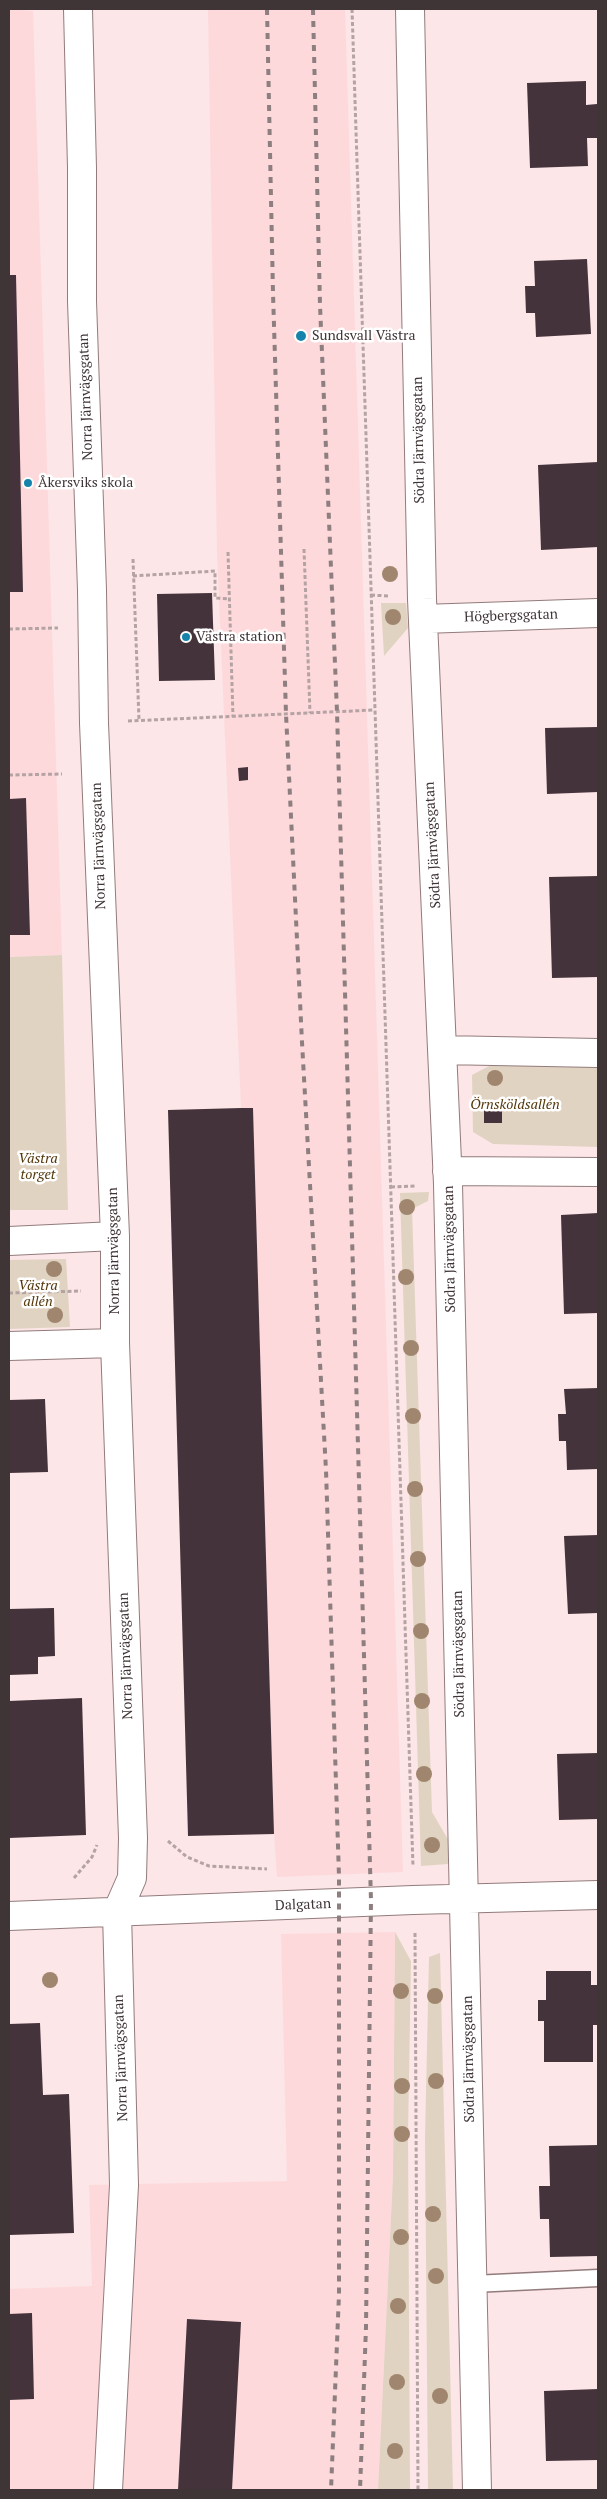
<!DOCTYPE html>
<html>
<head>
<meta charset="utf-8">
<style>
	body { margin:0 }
	#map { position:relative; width:607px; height:2499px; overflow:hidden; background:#fce6e7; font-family:"PT Serif",serif }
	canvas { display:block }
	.frame { position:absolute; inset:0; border:10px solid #403536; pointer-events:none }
</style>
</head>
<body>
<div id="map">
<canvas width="607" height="2499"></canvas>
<div class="frame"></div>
</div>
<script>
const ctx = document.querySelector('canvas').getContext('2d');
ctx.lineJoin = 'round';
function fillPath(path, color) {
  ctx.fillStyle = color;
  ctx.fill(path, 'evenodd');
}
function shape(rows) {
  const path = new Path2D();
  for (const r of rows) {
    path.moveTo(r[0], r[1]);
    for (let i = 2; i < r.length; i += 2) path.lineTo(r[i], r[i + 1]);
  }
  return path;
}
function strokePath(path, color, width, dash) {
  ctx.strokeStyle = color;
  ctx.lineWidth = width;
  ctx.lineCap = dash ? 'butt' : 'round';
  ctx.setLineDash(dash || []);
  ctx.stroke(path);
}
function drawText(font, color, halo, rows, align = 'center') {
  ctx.font = font + ' "PT Serif",serif';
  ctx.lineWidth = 5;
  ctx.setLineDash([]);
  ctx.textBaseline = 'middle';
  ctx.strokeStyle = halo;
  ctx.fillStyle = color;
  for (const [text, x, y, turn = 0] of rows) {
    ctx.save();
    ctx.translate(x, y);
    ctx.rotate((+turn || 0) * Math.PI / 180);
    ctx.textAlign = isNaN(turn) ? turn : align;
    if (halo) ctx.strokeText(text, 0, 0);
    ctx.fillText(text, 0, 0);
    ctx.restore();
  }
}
fillPath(shape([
	[9,9,33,11,62,955,9,957],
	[208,9,345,9,403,1872,277,1877,274,1834,253,1108,241,1108,217,553],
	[395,1932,393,2175,378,2490,9,2490,9,2289,92,2286,89,2185,287,2181,281,1934]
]), '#fed9db');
fillPath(shape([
	[381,603,406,603,408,628,384,656],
	[62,955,68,1210,9,1210,9,957],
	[491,1065,598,1067,598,1147,493,1144,473,1132,472,1075],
	[429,1192,428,1201,412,1209,432,1812,453,1848,448,1864,421,1866,400,1193],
	[66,1259,70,1327,9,1329,9,1260],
	[395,1932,411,1961,408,2135,410,2490,378,2490,393,2175],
	[440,1953,441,1992,453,2490,428,2490,425,2137,429,1957]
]), '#e1d3c2');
fillPath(shape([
	[586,81,586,105,597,104,598,138,587,138,588,166,530,168,527,83],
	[587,259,591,334,536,337,535,313,526,313,525,286,535,286,534,261],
	[9,275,16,275,23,592,9,592],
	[598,462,598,547,541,550,538,465],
	[212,593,215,680,159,681,157,594],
	[598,727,598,792,547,794,545,728],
	[248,767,248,780,239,781,238,768],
	[26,798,30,935,9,935,9,799],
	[598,876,598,977,552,978,549,877],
	[484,1105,502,1105,502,1123,484,1123],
	[241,1108,253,1108,274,1834,188,1836,168,1110],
	[598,1213,598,1313,564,1314,561,1215],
	[598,1388,598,1469,567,1470,566,1441,559,1441,558,1414,566,1414,564,1389],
	[45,1399,48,1472,9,1473,9,1400],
	[598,1535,598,1613,568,1614,564,1536],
	[54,1608,55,1656,38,1657,38,1674,9,1675,9,1609],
	[82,1698,86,1835,9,1838,9,1701],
	[598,1753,598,1819,559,1820,557,1754],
	[546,1971,591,1971,591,1985,598,1985,598,2025,593,2025,593,2062,544,2062,544,2021,538,2021,538,2000,546,2000],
	[40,2023,43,2095,69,2094,74,2233,9,2235,9,2024],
	[598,2145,598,2256,550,2257,549,2219,540,2219,539,2186,550,2186,549,2146],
	[32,2313,34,2399,9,2400,9,2314],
	[187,2319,241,2322,232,2490,178,2490],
	[598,2389,598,2460,546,2461,544,2391]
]), '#45333c');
const lane = shape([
	[473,2284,598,2278]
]);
const street = shape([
	[78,9,82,168,82,301,92,590,94,723,115,1236,115,1343,133,1838,132,1878,117,1912,124,2185,108,2490],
	[410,9,422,599,448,1184,477,2490],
	[423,619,598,613],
	[442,1050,598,1053],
	[447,1171,598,1172],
	[9,1241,115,1236],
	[9,1346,115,1343],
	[9,1916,413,1900,598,1895]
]);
strokePath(lane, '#937b7c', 19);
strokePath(street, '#937b7c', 30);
strokePath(shape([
	[352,9,413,1867],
	[304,549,310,713],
	[228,552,233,717],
	[133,559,139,720],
	[133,576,215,571,215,598,230,599],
	[371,595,388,596],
	[9,629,58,628],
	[128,721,374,710],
	[9,775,62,774],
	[391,1187,415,1186],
	[9,1293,81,1291],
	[168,1841,187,1857,209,1866,267,1869],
	[74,1878,92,1857,97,1845],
	[415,1933,418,2490]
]), '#b5a3a4', 3, [4, 2.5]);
strokePath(lane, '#fff', 16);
strokePath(street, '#fff', 28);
strokePath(shape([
	[267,9,273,293,286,714,302,1042,326,1470,339,1877,339,2294,331,2490],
	[313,9,320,305,337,712,371,1901,366,2327,360,2490]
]), '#8d7e7f', 4, [6, 6]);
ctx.fillStyle = '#a0866e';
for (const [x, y] of [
	[390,574],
	[393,617],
	[495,1078],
	[407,1207],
	[54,1269],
	[406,1277],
	[55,1315],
	[411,1348],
	[413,1416],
	[415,1489],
	[418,1559],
	[421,1631],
	[422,1701],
	[424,1774],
	[432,1845],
	[50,1980],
	[401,1991],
	[435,1996],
	[436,2081],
	[402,2086],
	[402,2134],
	[433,2214],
	[401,2237],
	[436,2276],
	[398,2306],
	[397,2382],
	[440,2396],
	[395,2451]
]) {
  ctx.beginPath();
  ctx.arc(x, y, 8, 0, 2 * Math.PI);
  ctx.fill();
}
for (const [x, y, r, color] of [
	[301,336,6,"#1683ab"],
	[28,483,5,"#1683ab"],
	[186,637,5,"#1683ab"]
]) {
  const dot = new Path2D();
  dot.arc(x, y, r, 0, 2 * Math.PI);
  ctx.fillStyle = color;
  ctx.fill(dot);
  strokePath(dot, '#fff', 2);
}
drawText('14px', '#403536', '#fff', [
	["Sundsvall Västra",312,336],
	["Åkersviks skola",38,483],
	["Västra station",196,637]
], 'left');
drawText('14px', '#403536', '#fff', [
	["Norra Järnvägsgatan",86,397,-92],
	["Södra Järnvägsgatan",419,440,-91],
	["Högbergsgatan",511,616,-2],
	["Södra Järnvägsgatan",433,845,-93],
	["Norra Järnvägsgatan",99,846,-92],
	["Södra Järnvägsgatan",450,1249,-91],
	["Norra Järnvägsgatan",114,1251,-91],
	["Södra Järnvägsgatan",459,1654,-91],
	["Norra Järnvägsgatan",126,1656,-92],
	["Dalgatan",303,1905,-2],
	["Norra Järnvägsgatan",121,2058,-92],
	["Södra Järnvägsgatan",469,2059,-91]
]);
drawText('italic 14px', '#54370b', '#fff', [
	["Örnsköldsallén",515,1105],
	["Västra",38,1159],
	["torget",38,1175],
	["Västra",38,1286],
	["allén",38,1302]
]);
</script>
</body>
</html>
